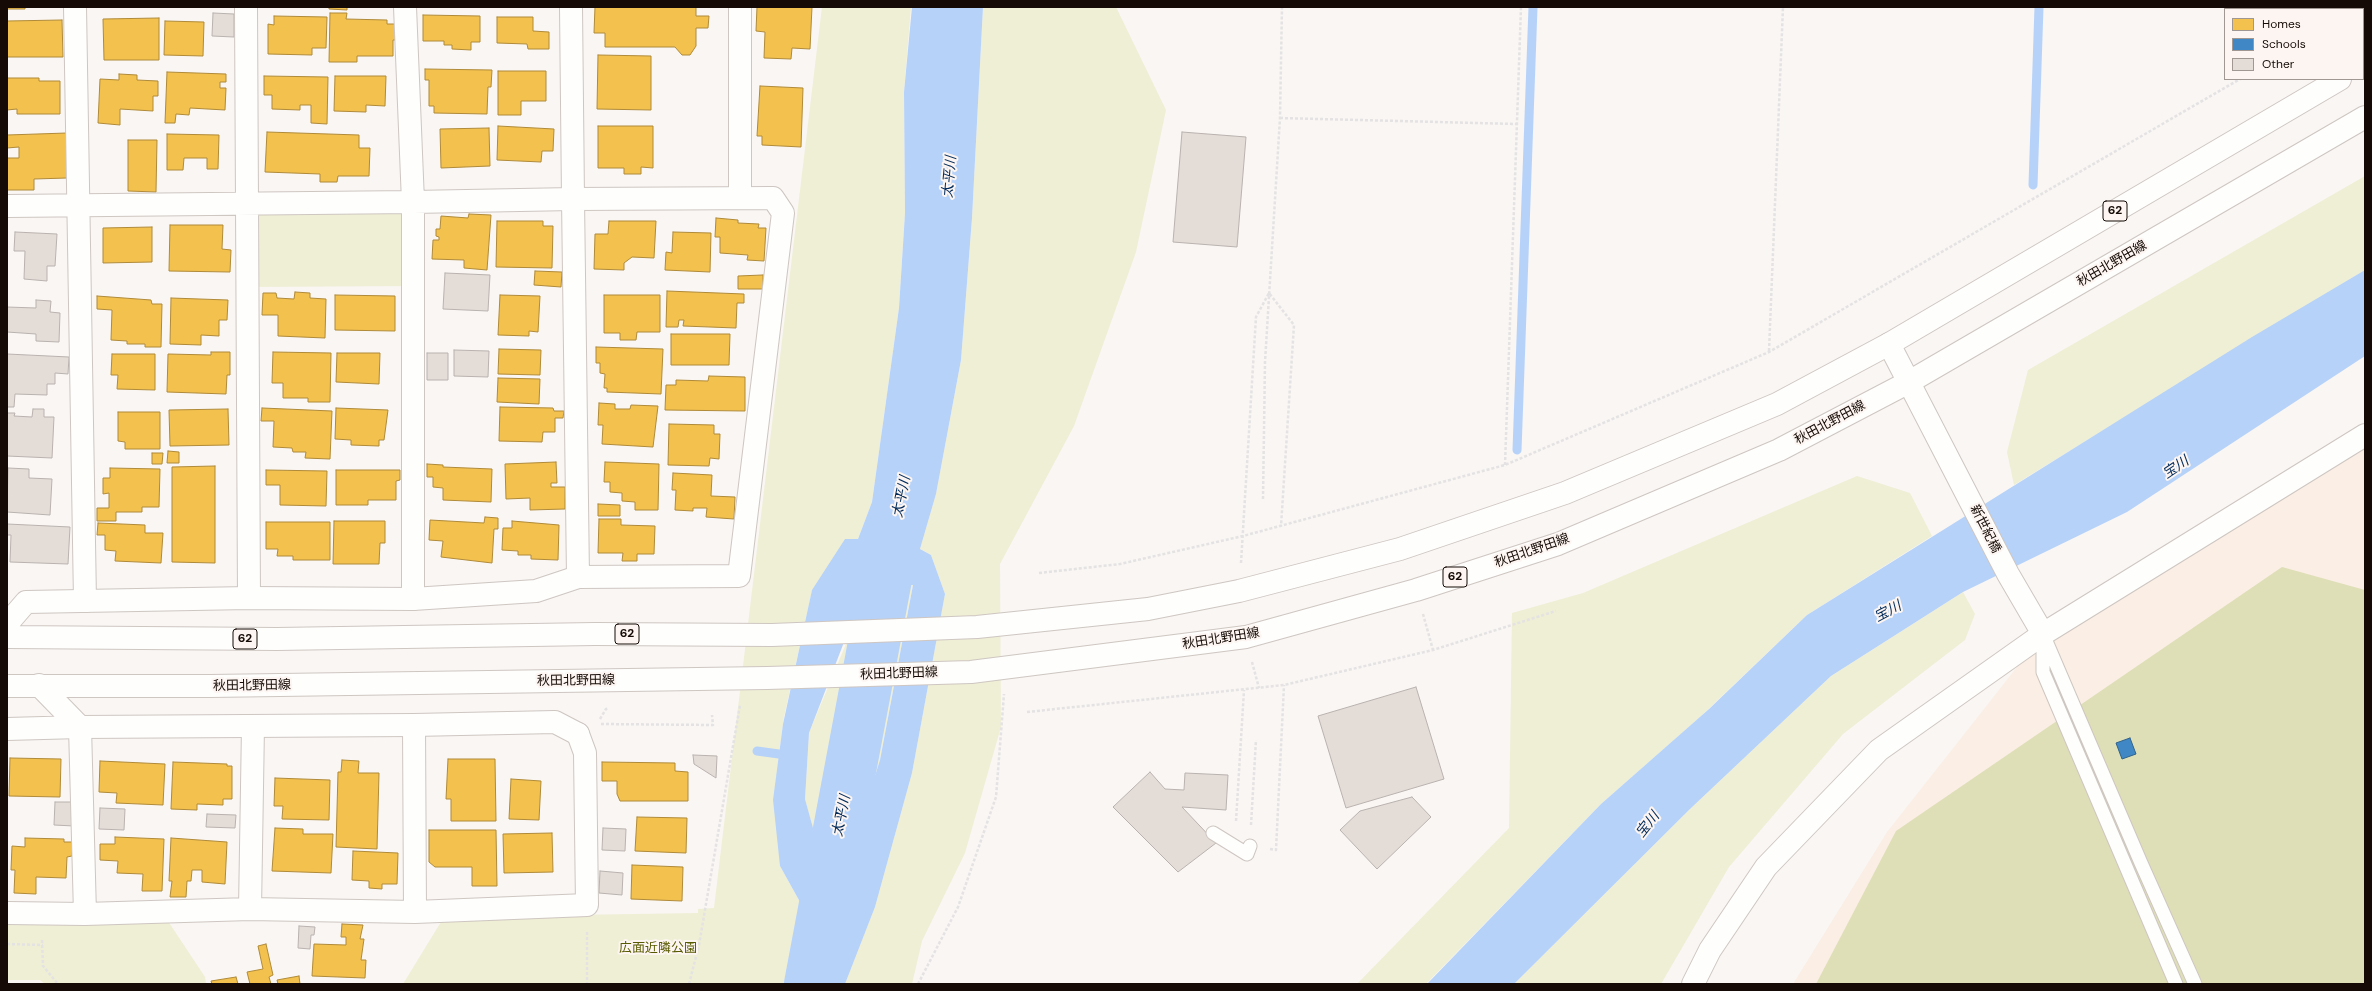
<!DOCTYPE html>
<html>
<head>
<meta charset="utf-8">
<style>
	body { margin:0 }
	#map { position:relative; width:2372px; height:991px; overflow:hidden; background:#f9f6f4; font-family:"DM Sans",sans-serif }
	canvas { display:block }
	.frame { position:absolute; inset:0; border:8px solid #150a05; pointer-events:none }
	.legend { position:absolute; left:2224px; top:8px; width:140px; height:72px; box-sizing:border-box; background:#fcf5f1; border:1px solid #a09793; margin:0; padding:5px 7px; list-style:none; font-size:12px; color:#150a05 }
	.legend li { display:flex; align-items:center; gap:8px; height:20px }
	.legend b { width:20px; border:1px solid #a09793 }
</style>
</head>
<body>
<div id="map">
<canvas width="2372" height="991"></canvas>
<div class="frame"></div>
<ul class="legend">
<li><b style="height:11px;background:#f2c14e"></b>Homes</li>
<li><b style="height:11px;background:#3f88c5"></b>Schools</li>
<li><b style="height:11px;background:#e4dcd7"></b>Other</li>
</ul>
</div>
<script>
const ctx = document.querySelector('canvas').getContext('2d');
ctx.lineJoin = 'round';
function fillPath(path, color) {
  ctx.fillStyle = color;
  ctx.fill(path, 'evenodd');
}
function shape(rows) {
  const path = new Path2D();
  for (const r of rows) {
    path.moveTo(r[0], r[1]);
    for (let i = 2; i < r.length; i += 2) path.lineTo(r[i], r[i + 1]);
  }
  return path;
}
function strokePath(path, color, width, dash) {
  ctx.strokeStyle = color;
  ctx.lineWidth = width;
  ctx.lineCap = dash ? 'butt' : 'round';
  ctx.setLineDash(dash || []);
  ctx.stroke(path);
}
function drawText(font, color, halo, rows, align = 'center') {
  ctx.font = font + ' "DM Sans","Noto Sans JP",sans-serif';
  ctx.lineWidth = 4;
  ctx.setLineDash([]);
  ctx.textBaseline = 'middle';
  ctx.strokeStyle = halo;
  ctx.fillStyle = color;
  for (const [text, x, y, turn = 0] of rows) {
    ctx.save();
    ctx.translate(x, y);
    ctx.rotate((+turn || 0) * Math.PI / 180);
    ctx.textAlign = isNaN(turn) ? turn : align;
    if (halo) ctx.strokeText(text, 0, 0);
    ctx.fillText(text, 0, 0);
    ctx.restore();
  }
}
fillPath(shape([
	[2365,435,2365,984,1793,984,1887,832,2043,634]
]), '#fbeee5');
fillPath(shape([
	[822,7,911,7,904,92,905,213,899,308,872,502,858,539,812,591,784,717,779,754,780,866,800,902,793,968,788,984,403,984,444,917,698,913,698,909,714,908],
	[983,7,1116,7,1166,110,1136,252,1074,426,1000,564,1001,727,965,853,922,941,912,984,845,984,875,907,912,773,945,594,931,555,920,549,936,494,961,360,972,218],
	[2365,176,2365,270,2014,485,2007,452,2028,370],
	[413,202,412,286,249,287,247,204],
	[1857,476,1910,493,1932,536,1807,615,1699,718,1601,804,1426,984,1357,984,1509,828,1512,613,1583,593],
	[913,585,880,760,854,843,818,847,805,799,809,733,870,586],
	[1963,592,1975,614,1965,640,1843,734,1729,867,1661,984,1514,984,1690,809,1831,676],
	[7,918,168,921,205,977,206,984,45,984,40,980,7,980]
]), '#efefd5');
fillPath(shape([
	[2282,567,2365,590,2365,984,1816,984,1896,831]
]), '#dedfb7');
fillPath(shape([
	[912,7,983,7,972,218,961,360,936,494,920,549,931,555,945,594,912,773,875,907,845,984,788,984,793,968,800,902,780,866,773,800,783,724,812,590,845,539,858,539,872,502,899,308,905,213,904,92],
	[913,585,880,760,854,842,818,846,805,799,809,733,861,598,870,586],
	[2365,270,2365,356,2127,512,1963,592,1831,676,1690,809,1514,984,1427,984,1601,804,1709,709,1807,615,2252,337]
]), '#b6d2f9');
const homes = shape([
	[7,7,25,7,25,9,7,9,7,7],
	[329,7,347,7,347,10,329,9,329,7],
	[595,7,696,7,696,16,709,16,708,28,696,28,696,46,690,55,682,55,675,47,605,47,605,33,594,33,595,7],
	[757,7,812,7,810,49,792,48,791,59,764,58,765,32,756,31,757,7],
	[330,13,347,13,346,19,387,20,387,24,398,24,398,40,393,40,393,56,357,56,357,62,329,62,330,13],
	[423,15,480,16,480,42,471,42,471,50,452,49,452,45,444,45,444,41,423,41,423,15],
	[274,16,327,17,326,48,312,48,312,55,268,54,268,24,274,25,274,16],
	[497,17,533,17,533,31,549,32,549,49,528,49,527,44,497,43,497,17],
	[159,18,159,60,104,60,103,19,159,18],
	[62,20,63,57,7,57,7,21,62,20],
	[165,21,204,22,203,56,164,55,165,21],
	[598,55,651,56,651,110,597,109,598,55],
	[425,69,492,70,491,87,488,87,487,114,434,113,434,106,429,106,429,80,425,80,425,69],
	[498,71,546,71,546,101,521,101,521,115,498,115,498,71],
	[167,72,226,74,226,82,220,82,220,88,226,88,225,110,190,108,189,115,176,114,175,123,165,123,167,72],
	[119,74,137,75,137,80,158,81,158,96,153,96,153,111,120,109,120,125,98,123,100,79,119,80,119,74],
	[264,76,328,77,327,124,311,123,311,105,300,105,300,110,272,109,272,95,264,95,264,76],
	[335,76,386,76,385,106,366,105,366,112,334,111,335,76],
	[7,78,39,78,39,81,60,81,60,114,17,114,17,109,7,110,7,78],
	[760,86,803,88,801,147,762,145,762,136,757,136,760,86],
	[498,126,554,129,553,151,542,151,541,162,497,160,498,126],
	[598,126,653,126,653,168,641,167,641,174,624,174,624,168,598,168,598,126],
	[489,128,490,166,441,168,440,129,489,128],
	[267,132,359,135,359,148,370,148,369,176,338,176,337,182,320,182,320,174,265,172,267,132],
	[67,133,67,178,34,179,34,190,7,190,7,158,19,158,19,147,7,148,7,135,67,133],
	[167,134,219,135,218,169,207,169,207,158,184,158,183,170,167,170,167,134],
	[128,140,157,140,156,192,128,191,128,140],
	[469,214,491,215,487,270,464,268,464,260,432,259,433,240,439,240,439,237,436,236,436,229,440,229,441,216,468,218,469,214],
	[716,218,738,220,738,223,759,224,758,228,766,228,764,261,747,260,748,255,720,253,720,237,715,237,716,218],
	[497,221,543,221,543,226,553,226,552,268,496,267,497,221],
	[609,221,656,221,654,258,632,257,624,263,624,270,594,269,595,234,608,234,609,221],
	[170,225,223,225,222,249,231,250,230,272,169,271,170,225],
	[152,227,152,262,103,263,103,228,152,227],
	[673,232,711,233,710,272,665,270,666,252,672,253,673,232],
	[535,271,562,272,561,287,534,285,535,271],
	[763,275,763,289,738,289,738,276,763,275],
	[667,291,744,294,744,303,737,303,736,328,683,326,684,320,679,320,678,327,666,327,667,291],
	[295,292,310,293,310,298,326,299,325,338,278,336,278,315,262,315,263,293,276,293,277,298,294,299,295,292],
	[335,295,395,296,395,331,335,330,335,295],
	[500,295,540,296,538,332,529,331,529,336,498,335,500,295],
	[604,295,660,295,660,332,637,332,636,340,620,340,620,333,604,333,604,295],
	[97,296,151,300,152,304,162,304,161,347,145,347,145,344,127,344,127,341,111,340,112,310,97,309,97,296],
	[171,298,228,300,227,320,219,320,219,336,201,335,201,345,170,344,171,298],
	[671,334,730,334,729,365,671,365,671,334],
	[596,347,663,349,661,394,607,392,607,388,604,388,605,374,600,373,600,363,596,363,596,347],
	[499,349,541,350,540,375,498,374,499,349],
	[211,352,230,352,230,375,227,375,226,394,167,392,168,354,211,355,211,352],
	[273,352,331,353,330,402,308,402,308,398,283,398,283,383,272,383,273,352],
	[337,353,380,353,379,384,336,382,337,353],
	[112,354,155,354,155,390,117,389,118,375,111,375,112,354],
	[709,376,745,377,745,411,665,410,666,385,676,385,676,380,708,381,709,376],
	[498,378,540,379,539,404,497,402,498,378],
	[599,403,615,404,615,409,630,409,631,405,658,406,653,447,602,444,603,425,598,425,599,403],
	[500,407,553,408,554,411,564,411,563,418,555,418,555,432,543,432,542,442,499,441,500,407],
	[262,408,332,411,330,459,305,458,306,452,293,452,292,448,273,447,274,421,261,421,262,408],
	[336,408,388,410,384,440,379,440,379,446,351,445,351,440,335,439,336,408],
	[228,409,229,445,170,446,169,410,228,409],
	[118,412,160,412,160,449,125,449,125,442,118,441,118,412],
	[669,424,714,425,714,434,720,434,719,459,710,458,709,466,668,465,669,424],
	[168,451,179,452,179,463,167,463,168,451],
	[152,453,163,453,162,464,152,464,152,453],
	[556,462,557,483,551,483,551,487,565,487,565,509,530,510,530,498,506,499,505,464,556,462],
	[605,462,659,464,658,510,635,510,635,502,622,501,622,493,610,492,610,482,604,482,605,462],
	[427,464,443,465,443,467,492,469,491,502,443,500,443,488,433,487,433,477,427,477,427,464],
	[215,466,215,563,172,562,172,467,215,466],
	[110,468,160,469,159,507,142,507,142,512,116,512,116,521,97,521,97,508,109,508,109,493,103,494,103,478,110,478,110,468],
	[266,470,327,471,326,506,280,505,280,485,266,485,266,470],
	[336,470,400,470,400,480,396,481,396,500,368,500,368,505,336,505,336,470],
	[673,473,712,475,711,496,735,497,734,519,706,517,707,508,693,508,693,511,675,510,676,490,672,490,673,473],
	[598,504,620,505,620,516,598,516,598,504],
	[485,517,498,518,498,529,494,529,492,563,441,557,443,541,429,540,430,520,484,523,485,517],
	[599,519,621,519,621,525,655,526,654,554,637,554,637,561,622,561,623,553,598,553,599,519],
	[334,521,385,521,385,543,380,543,379,564,333,564,334,521],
	[512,521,559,525,558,560,531,559,531,555,518,555,518,551,502,550,503,528,512,528,512,521],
	[266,522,330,522,330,560,293,560,293,556,277,556,278,549,266,549,266,522],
	[98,523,145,525,145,533,163,533,161,563,115,561,116,551,105,550,105,535,97,535,98,523],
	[10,758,61,759,60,797,9,796,10,758],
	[448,759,495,759,496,821,451,821,451,799,446,799,448,759],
	[342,760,359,761,358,773,379,773,377,849,336,847,338,772,341,772,342,760],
	[100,761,165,764,163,805,116,803,117,793,99,792,100,761],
	[173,762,227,764,227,766,232,766,232,799,223,799,223,805,197,804,197,810,171,809,173,762],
	[602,762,675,763,675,771,688,772,688,801,620,801,617,794,617,781,602,781,602,762],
	[275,778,330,780,329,820,282,819,283,806,274,806,275,778],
	[511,779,541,781,539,820,509,819,511,779],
	[637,817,687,818,686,853,635,851,637,817],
	[275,828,303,829,303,834,333,834,331,873,272,871,275,828],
	[429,830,496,830,497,886,472,886,472,867,435,867,429,862,429,830],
	[552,833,553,872,504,873,503,834,552,833],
	[115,837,164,839,162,891,142,891,143,874,117,873,118,861,100,860,100,844,115,844,115,837],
	[25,838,64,839,64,842,73,842,72,856,67,857,66,878,36,877,36,894,14,893,15,870,11,870,12,846,25,847,25,838],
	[171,838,227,842,225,884,202,882,202,870,192,870,191,881,187,881,186,897,170,897,172,881,169,881,171,838],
	[353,851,398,853,397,884,382,884,382,889,369,888,369,881,352,880,353,851],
	[632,865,683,867,682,901,631,899,632,865],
	[342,924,363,925,360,939,364,939,361,960,366,960,365,978,312,976,314,944,346,945,346,937,341,937,342,924],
	[266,944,273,975,269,977,271,984,250,984,247,972,263,969,258,946,266,944],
	[299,976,300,984,278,984,277,980,299,976],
	[236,977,238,984,212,984,211,981,236,977]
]);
fillPath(homes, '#f2c14e');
strokePath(homes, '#b08a38', 1);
const schools = shape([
	[2130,738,2136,754,2122,759,2116,743,2130,738]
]);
fillPath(schools, '#3f88c5');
strokePath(schools, '#32628b', 1);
strokePath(shape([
	[2033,185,2039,7],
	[1517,450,1533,7],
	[757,751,779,754]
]), '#b6d2f9', 9);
strokePath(shape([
	[810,984,898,515]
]), '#b6d2f9', 52);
const building = shape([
	[213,13,234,14,234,37,212,36,213,13],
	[1182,132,1246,137,1237,247,1173,242,1182,132],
	[15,232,57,234,55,266,47,266,47,281,24,279,25,251,14,251,15,232],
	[445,273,490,275,488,311,443,309,445,273],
	[36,300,51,301,50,312,60,313,59,342,36,341,36,334,7,332,7,307,36,308,36,300],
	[454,350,489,351,488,377,454,376,454,350],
	[427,353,448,353,448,380,427,380,427,353],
	[7,354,69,357,68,374,55,373,55,384,47,384,47,395,15,394,14,407,7,407,7,354],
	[33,409,44,409,44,417,54,417,52,458,7,456,7,413,15,413,14,416,32,417,33,409],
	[8,468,29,469,29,478,52,479,50,515,7,512,8,468],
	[7,524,70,527,68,564,10,562,11,535,7,535,7,524],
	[1416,687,1444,779,1346,808,1318,716,1416,687],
	[693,755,717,756,716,778,694,764,693,755],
	[1150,772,1165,789,1184,790,1185,773,1228,775,1226,810,1182,807,1216,843,1178,872,1113,807,1150,772],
	[1412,797,1431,817,1377,869,1340,830,1360,811,1412,797],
	[55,802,75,802,74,826,54,825,55,802],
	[100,808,125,809,124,830,99,829,100,808],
	[207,814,236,815,235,828,206,827,207,814],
	[603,828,626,829,625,851,602,850,603,828],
	[600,871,623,873,622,895,599,893,600,871],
	[299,926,315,927,314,935,311,935,310,949,298,948,299,926]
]);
fillPath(building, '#e4dcd7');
strokePath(building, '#b9b2ae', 1);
const service = shape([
	[2043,634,2141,863,2195,984],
	[2043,639,2043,672,2176,984],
	[1213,833,1247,854,1250,846]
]);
const minor = shape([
	[75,7,85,601],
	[246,7,249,598],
	[405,7,413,202,413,599],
	[740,198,740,7],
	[7,206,413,202,573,199,773,198,783,213,739,576,578,577,573,199,571,7],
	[414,725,415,912],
	[80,727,85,914],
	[250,909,253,726],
	[7,913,85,914,250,909,415,912,587,905,585,753,578,734]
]);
const tertiary = shape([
	[1889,344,2008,574,2043,634],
	[1693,984,1710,950,1766,867,1879,750,2043,634,2365,435]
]);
const primary = shape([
	[2363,66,2365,65],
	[7,624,26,602,249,598,413,599,536,591,578,577],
	[7,637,277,639,595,634,772,635,977,627,1148,609,1239,591,1400,549,1565,493,1777,404,1889,344,2340,79],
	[39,685,80,727,414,725,555,722,578,734],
	[7,686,210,686,767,678,971,672,1246,637,1416,590,1558,544,1779,450,1909,382,2365,117],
	[7,729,80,727]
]);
strokePath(service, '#cec6c1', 15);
strokePath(minor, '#cec6c1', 24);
strokePath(tertiary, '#cec6c1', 24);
strokePath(primary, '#cec6c1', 24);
strokePath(shape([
	[2286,9,2286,7],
	[2359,9,2362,7],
	[1280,118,1517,124],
	[1769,351,1783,7],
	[1505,465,1521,7],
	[1263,499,1265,362,1280,118,1282,7],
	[1241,563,1256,317,1269,293,1294,325,1281,526],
	[1039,573,1120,564,1243,536,1505,465,1769,352,2240,79],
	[1423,614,1433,650],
	[1252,662,1259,688],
	[1027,712,1284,685,1433,650,1556,611],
	[600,719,606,709,609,708],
	[601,724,713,725,712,715],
	[1236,821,1244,690],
	[1251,825,1256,740],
	[1270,849,1276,850,1284,685],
	[587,932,587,984],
	[42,940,43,966,58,984],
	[7,944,43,945],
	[689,984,699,945,740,705],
	[918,984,958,907,996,797,1004,694]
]), '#e4e2e2', 2.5, [3, 2]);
strokePath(service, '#fefefd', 13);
strokePath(minor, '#fefefd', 22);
strokePath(tertiary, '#fefefd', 22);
strokePath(primary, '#fefefd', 22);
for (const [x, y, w] of [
	[2115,211,24],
	[1455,577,24],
	[627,634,24],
	[245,639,24]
]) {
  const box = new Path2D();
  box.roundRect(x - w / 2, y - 10, w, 20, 3);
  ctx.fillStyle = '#fcf5f1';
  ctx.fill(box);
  strokePath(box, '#150a05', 1);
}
drawText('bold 12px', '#150a05', null, [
	["62",2115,211],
	["62",1455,577],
	["62",627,634],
	["62",245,639]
]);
drawText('13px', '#150a05', '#fcf5f1', [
	["秋田北野田線",2112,264,-30],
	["秋田北野田線",1830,423,-28],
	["新世紀橋",1985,529,63],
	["秋田北野田線",1532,551,-19],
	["秋田北野田線",1221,639,-9],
	["秋田北野田線",899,674,-2],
	["秋田北野田線",576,681,-1],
	["秋田北野田線",252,686,-1]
]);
drawText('13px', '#585a02', '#fcf5f1', [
	["広面近隣公園",658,949]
]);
drawText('italic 14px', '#022b5b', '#fcf5f1', [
	["太平川",950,177,-85],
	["宝川",2176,468,-34],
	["太平川",902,497,-79],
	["宝川",1888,612,-28],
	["太平川",842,816,-79],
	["宝川",1648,825,-52]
]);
</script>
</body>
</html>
